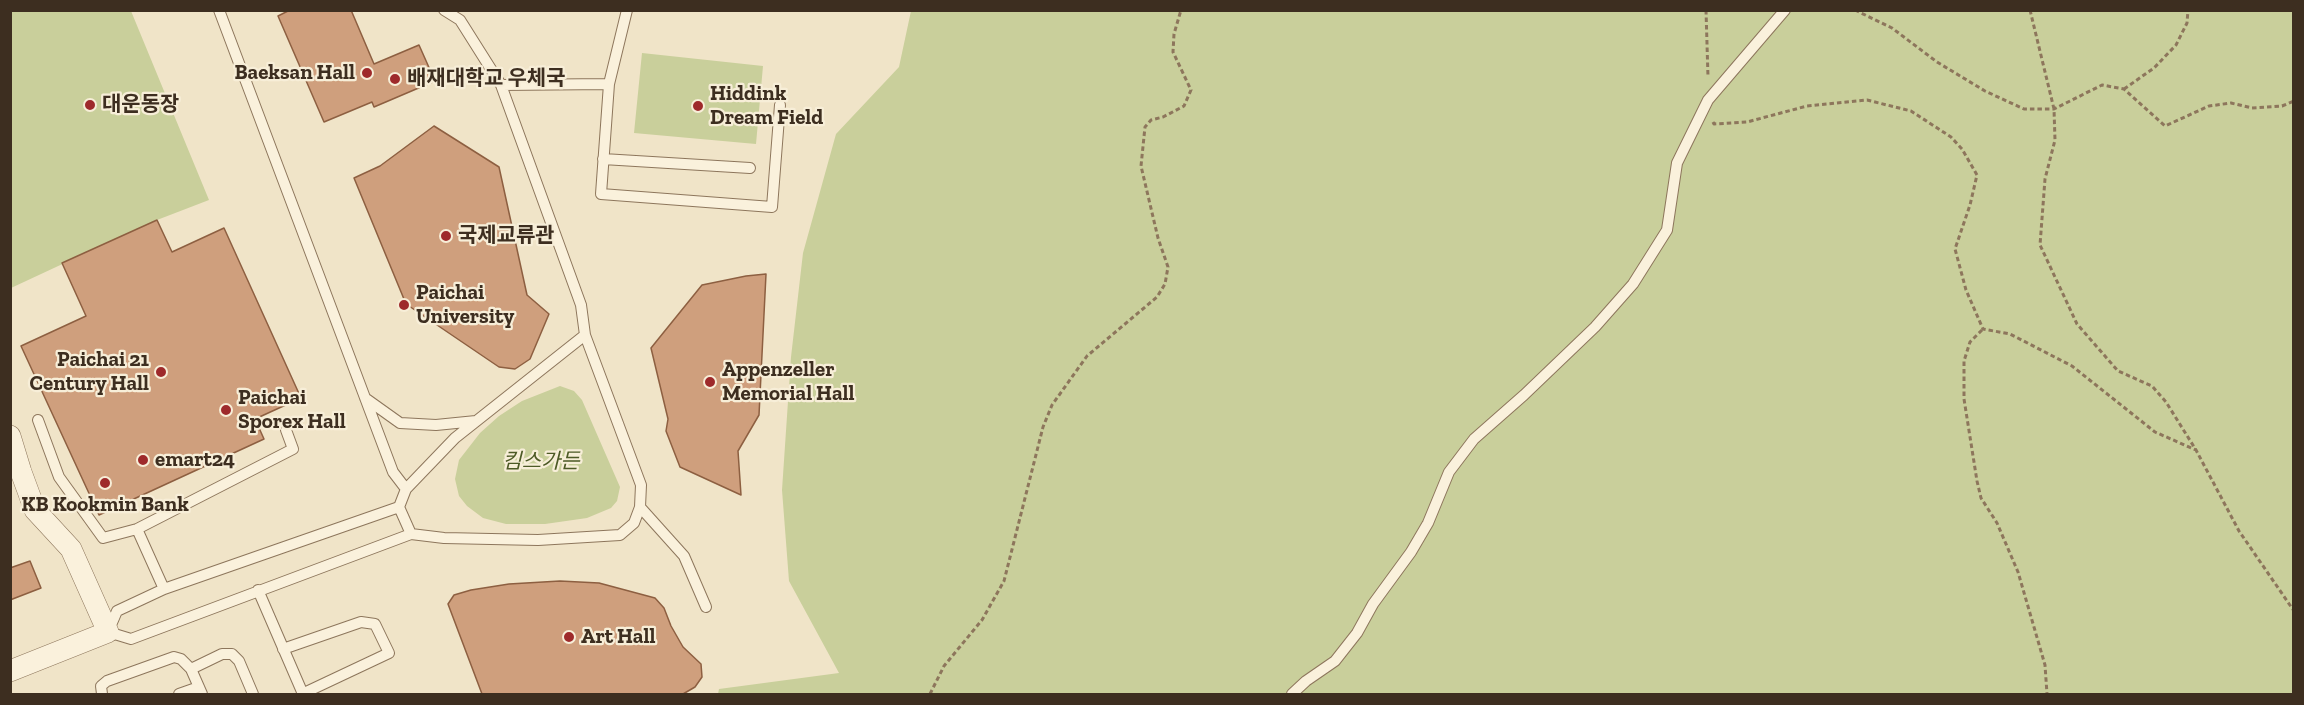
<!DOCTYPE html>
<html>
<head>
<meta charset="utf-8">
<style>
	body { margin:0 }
	#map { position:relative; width:2304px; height:705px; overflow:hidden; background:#f0e4c8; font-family:"Zilla Slab",serif }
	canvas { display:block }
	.frame { position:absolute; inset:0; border:12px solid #3d2e20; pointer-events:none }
</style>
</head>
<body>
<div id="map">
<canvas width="2304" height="705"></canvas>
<div class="frame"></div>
</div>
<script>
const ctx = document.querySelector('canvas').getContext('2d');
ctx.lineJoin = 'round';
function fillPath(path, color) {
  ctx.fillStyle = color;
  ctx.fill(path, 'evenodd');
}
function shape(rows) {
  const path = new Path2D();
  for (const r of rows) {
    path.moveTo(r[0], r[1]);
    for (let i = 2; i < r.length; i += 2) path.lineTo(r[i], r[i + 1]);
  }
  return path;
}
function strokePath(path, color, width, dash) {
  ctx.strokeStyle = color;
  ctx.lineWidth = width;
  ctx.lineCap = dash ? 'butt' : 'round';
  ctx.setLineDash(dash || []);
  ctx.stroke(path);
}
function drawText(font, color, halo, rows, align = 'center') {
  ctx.font = font + ' "Zilla Slab","Noto Sans KR",serif';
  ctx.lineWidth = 4.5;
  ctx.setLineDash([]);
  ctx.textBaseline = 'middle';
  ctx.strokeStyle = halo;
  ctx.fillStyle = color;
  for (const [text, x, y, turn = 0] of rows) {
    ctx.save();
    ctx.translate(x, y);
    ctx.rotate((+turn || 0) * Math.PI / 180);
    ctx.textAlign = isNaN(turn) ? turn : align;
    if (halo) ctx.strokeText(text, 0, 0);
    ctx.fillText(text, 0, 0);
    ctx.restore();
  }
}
fillPath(shape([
	[10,11,131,11,209,200,157,220,11,288],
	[911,11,2293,11,2293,694,718,694,719,689,839,673,789,581,782,490,791,357,803,253,836,134,899,67],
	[642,53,763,66,756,144,634,133],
	[560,386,574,391,582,400,620,487,617,501,611,508,587,518,545,524,506,524,483,518,467,506,459,496,455,479,459,460,480,433,499,416,522,401]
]), '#c9cf9b');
const building = shape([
	[290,10,351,10,374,64,419,45,435,81,374,107,372,102,324,122,278,16,290,10],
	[434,126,499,167,527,295,549,314,530,359,515,369,499,367,406,304,354,178,380,166,434,126],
	[157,220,172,252,224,228,301,398,255,419,264,439,99,515,21,346,86,316,62,263,157,220],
	[766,274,759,415,738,451,741,495,680,467,666,431,668,419,651,348,702,285,746,276,766,274],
	[30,561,41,588,10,600,10,568,30,561],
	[560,581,599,583,655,598,664,608,671,626,683,647,701,664,702,677,695,687,683,694,482,694,448,604,454,595,471,590,509,584,560,581]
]);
fillPath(building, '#cf9f7d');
strokePath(building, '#8d5f41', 1.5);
const service = shape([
	[219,10,393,472,406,489],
	[627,10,609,84,601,194,772,207,780,105],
	[501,85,609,84],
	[603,159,750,168],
	[365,398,400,423,436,425,476,421],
	[38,420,59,477,103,538,137,529,293,449,286,430],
	[399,507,164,589,117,611,108,632,131,639,411,534,444,538,538,540,620,535,634,523,640,507,641,485,585,335,581,305,501,85,460,20,444,10],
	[640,507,684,556,706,607],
	[137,529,164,589],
	[411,534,399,507,406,489,455,438,585,335],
	[258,590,303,694],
	[283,649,361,622,375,624,389,653,302,694],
	[191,669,222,654,232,654,239,661,253,694],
	[102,694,101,686,107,681,174,657,181,659,191,669,202,694],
	[179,694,199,687],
	[1292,694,1306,681,1335,661,1357,633,1373,604,1411,552,1428,523,1449,472,1474,439,1524,395,1595,327,1633,284,1667,230,1677,163,1708,100,1785,10]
]);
const minor = shape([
	[10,436,21,472,35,510,71,549,108,632,10,671]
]);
strokePath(service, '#8d765c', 12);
strokePath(minor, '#8d765c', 22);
strokePath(shape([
	[1706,10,1708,77],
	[1855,10,1892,28,1937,62,1985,91,2024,109,2054,109,2102,85,2124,89,2165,126,2209,106,2231,103,2252,108,2282,106,2294,101],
	[2030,10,2054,109,2055,140,2045,179,2040,245,2077,324,2118,371,2152,386,2166,402,2196,450,2239,531,2294,611],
	[2124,89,2154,68,2176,45,2187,23,2188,10],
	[1713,122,1714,124,1747,122,1807,106,1867,100,1911,111,1951,137,1962,149,1977,175,1970,205,1955,249,1966,290,1983,329,2010,334,2072,366,2155,432,2196,450],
	[1982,330,1970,342,1964,361,1964,399,1977,481,1981,498,1997,523,2018,572,2045,665,2047,694],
	[930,694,944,666,982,620,1004,581,1043,427,1052,405,1087,356,1157,297,1165,284,1168,267,1158,238,1141,166,1145,127,1151,120,1163,117,1184,106,1191,90,1173,52,1174,34,1181,10]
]), '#8d765c', 3, [4.5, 3]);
strokePath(service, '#faf1dc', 10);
strokePath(minor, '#faf1dc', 21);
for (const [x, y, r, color] of [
	[367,73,6,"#9e2a2b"],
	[395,79,6,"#9e2a2b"],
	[90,105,6,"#9e2a2b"],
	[698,106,6,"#9e2a2b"],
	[446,236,6,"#9e2a2b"],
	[404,305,6,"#9e2a2b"],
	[161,372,6,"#9e2a2b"],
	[710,382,6,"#9e2a2b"],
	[226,410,6,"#9e2a2b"],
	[143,460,6,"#9e2a2b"],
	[105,483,6,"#9e2a2b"],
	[569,637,6,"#9e2a2b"]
]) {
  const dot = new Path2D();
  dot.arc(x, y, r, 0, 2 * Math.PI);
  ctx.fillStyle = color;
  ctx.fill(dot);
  strokePath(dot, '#f7eed8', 2);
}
drawText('bold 21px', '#3d2e20', '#f7eed8', [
	["Baeksan Hall",355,73,"right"],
	["배재대학교 우체국",407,79],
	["Hiddink",710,94],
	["Dream Field",710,118],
	["대운동장",102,105],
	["국제교류관",458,236],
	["Paichai",416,293],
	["University",416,317],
	["Paichai 21",149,360,"right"],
	["Century Hall",149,384,"right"],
	["Appenzeller",722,370],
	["Memorial Hall",722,394],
	["Paichai",238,398],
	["Sporex Hall",238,422],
	["emart24",155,460],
	["KB Kookmin Bank",105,505,"center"],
	["Art Hall",581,637]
], 'left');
drawText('italic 21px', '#4d5a26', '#f7eed8', [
	["킴스가든",541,462]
]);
</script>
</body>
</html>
